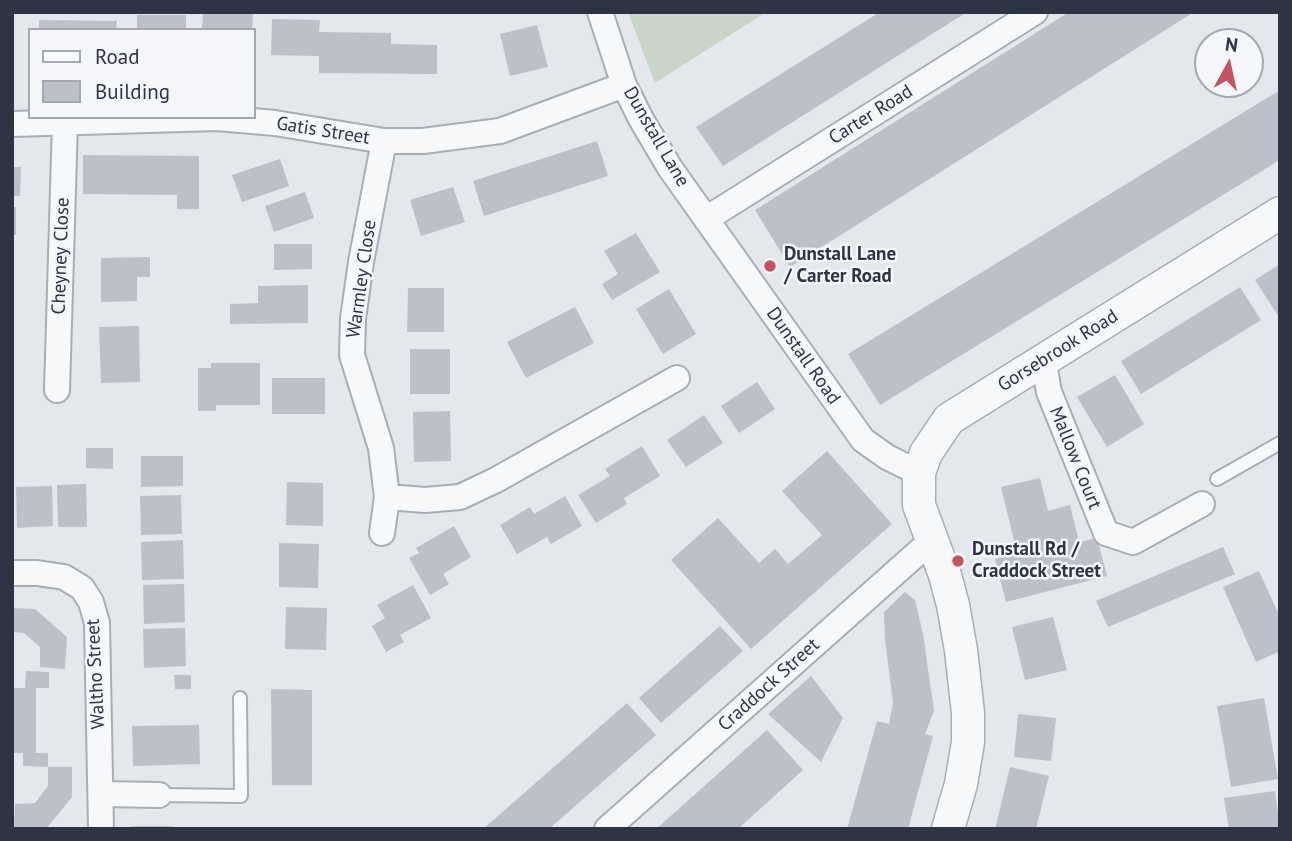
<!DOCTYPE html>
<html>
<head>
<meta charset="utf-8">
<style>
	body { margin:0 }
	#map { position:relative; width:1292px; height:841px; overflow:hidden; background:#e4e7eb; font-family:"PT Sans",sans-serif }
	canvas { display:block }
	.frame { position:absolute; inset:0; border:14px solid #2d3443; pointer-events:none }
	.legend { position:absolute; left:28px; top:28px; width:228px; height:91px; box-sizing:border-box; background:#f4f6f9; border:2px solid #a4a8b0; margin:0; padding:9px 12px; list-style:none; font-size:21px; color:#2d3443 }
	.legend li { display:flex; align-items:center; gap:14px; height:35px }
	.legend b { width:35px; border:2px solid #a4a8b0 }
	.north { position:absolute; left:1194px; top:28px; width:70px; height:70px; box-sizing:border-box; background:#f4f6f9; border:2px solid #a4a8b0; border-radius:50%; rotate:8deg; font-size:19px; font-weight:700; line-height:28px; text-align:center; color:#2d3443 }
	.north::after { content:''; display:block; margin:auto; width:24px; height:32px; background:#c75362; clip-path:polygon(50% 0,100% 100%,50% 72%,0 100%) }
</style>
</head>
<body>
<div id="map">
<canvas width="1292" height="841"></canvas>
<div class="frame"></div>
<ul class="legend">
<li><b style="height:9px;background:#f7f8fa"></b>Road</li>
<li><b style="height:19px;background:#bcc0c8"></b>Building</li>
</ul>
<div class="north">N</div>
</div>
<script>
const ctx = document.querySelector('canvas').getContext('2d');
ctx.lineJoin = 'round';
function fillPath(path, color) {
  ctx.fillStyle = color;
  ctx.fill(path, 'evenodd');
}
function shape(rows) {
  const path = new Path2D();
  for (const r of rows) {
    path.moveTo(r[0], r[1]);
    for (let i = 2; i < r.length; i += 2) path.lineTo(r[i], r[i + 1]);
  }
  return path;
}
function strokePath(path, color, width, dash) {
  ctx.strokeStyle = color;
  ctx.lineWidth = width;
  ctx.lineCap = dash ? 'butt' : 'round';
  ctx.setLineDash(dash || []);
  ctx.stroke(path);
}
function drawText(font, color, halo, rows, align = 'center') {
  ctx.font = font + ' "PT Sans",sans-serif';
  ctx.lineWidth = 5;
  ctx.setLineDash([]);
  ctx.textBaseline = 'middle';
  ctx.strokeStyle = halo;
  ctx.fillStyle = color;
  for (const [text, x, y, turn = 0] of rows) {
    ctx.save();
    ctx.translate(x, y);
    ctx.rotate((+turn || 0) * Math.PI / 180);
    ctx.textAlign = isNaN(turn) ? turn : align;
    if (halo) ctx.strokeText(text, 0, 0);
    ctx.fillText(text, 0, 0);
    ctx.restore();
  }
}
fillPath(shape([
	[628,12,766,12,655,83]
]), '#c9d5c6');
fillPath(shape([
	[203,12,253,13,252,30,202,30],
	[880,12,967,12,723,166,696,127],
	[1069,12,1194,12,790,267,755,210],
	[137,15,186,15,186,30,137,30],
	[272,19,320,20,319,32,391,33,391,44,437,45,437,74,319,73,319,56,271,55],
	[39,20,117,21,116,30,39,30],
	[537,25,548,67,510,76,500,34],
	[1280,90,1280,160,880,405,848,354],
	[597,141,608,176,484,216,473,181],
	[83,155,199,156,199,209,177,209,177,195,83,194],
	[280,159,289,186,242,202,232,175],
	[12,167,21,167,20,196,12,196],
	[453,187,465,222,421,236,410,200],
	[305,192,314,218,274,232,265,206],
	[12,207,16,207,16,235,12,235],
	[636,233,660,272,612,300,602,284,618,274,604,251],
	[274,244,312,244,312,269,274,270],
	[150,257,150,277,137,277,137,301,101,302,101,258],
	[1280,264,1280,319,1255,280],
	[308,285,308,323,230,324,230,304,258,303,258,286],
	[1240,287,1261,320,1141,394,1121,361],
	[408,288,444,288,444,332,407,332],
	[669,289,696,334,663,354,636,309],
	[575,307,594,343,526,378,507,342],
	[139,326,140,382,101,383,99,327],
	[410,349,450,349,450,394,410,394],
	[211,363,260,363,260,405,216,405,216,411,198,411,198,368,211,368],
	[1115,375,1144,424,1107,447,1077,397],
	[272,378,325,378,325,414,272,414],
	[757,382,775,409,739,433,721,406],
	[450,411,451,461,414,462,413,412],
	[704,415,723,443,686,467,667,440],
	[642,446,660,476,624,498,627,504,596,523,578,495,610,476,605,469],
	[86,448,113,448,113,469,86,468],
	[827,451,892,524,751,649,671,560,718,518,759,563,775,549,788,564,822,535,782,491],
	[141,456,183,456,183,486,141,487],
	[1040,478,1048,511,1070,505,1079,542,1097,538,1107,576,1006,602,995,559,1017,553,1001,487],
	[287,482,323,483,323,526,286,525],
	[86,484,87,527,58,527,57,485],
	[52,486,53,526,17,528,16,487],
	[181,495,182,534,141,535,140,496],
	[565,496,582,526,551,544,547,537,517,554,500,525,530,507,534,514],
	[454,526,471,557,443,574,449,584,430,595,409,558,419,553,416,548],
	[183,540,184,579,142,580,141,542],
	[279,543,319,544,318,588,279,587],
	[1223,547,1235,574,1108,627,1096,601],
	[1259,571,1280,617,1280,651,1256,662,1223,587],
	[184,584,185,622,144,624,143,585],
	[413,585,431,618,400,635,404,642,386,652,372,626,385,618,377,605],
	[905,592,915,600,923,634,934,711,925,734,933,736,908,829,847,829,877,721,889,724,893,702,885,640,884,612],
	[286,607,327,608,326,650,285,649],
	[12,608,35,609,67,637,65,669,40,667,40,647,24,633,12,632],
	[1053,617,1067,670,1025,680,1012,627],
	[720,626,743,651,661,723,639,698],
	[185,628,186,666,144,668,143,629],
	[26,671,49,672,49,688,36,688,36,753,48,753,48,767,23,766,23,753,12,753,12,688,25,688],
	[174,675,191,675,191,689,175,689],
	[811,676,843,718,821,762,768,714],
	[271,689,312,690,312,785,272,785],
	[1264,698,1278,779,1231,787,1217,706],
	[627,703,656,735,549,829,483,829],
	[1018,714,1056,718,1051,761,1014,757],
	[199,725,200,764,133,766,132,726],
	[767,730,803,770,738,829,656,829],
	[48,767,72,767,72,797,46,829,14,829,15,804,35,803,48,786],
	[1010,767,1049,776,1036,829,995,829],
	[1275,791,1280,829,1229,829,1224,798],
	[131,826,173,826,173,829,131,829]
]), '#bcc0c8');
const service = shape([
	[1217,479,1280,443],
	[159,795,241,796,240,698]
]);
const minor = shape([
	[600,12,624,85,641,119,670,168,863,440,887,457,919,473],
	[12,124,217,118,275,123,384,141,423,141,500,131,624,85],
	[706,219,1035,12],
	[1043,359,1049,392,1106,533,1133,542,1202,504],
	[57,390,65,122],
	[387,497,425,500,460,497,496,480,677,378],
	[382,533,387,497,381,448,352,355,353,319,361,262,384,141],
	[12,573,37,573,64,577,82,588,91,602,97,623,101,829],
	[101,794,159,795],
	[607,829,931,541]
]);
const tertiary = shape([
	[948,829,961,784,968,742,968,713,961,650,953,605,945,575,919,505,919,473,926,453,949,419,1280,213]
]);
strokePath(service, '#a9aeb5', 16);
strokePath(minor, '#a9aeb5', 28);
strokePath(tertiary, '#a9aeb5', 35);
strokePath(service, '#f7f8fa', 12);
strokePath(minor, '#f7f8fa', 24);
strokePath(tertiary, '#f7f8fa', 32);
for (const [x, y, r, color] of [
	[770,266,7,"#c75362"],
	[958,561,7,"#c75362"]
]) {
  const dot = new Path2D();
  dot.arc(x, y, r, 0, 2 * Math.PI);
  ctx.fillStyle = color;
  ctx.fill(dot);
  strokePath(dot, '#f4f6f9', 2.5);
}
drawText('19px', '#2d3443', '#f4f6f9', [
	["Carter Road",871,115,-32],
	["Gatis Street",323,131,9],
	["Dunstall Lane",656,137,60],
	["Cheyney Close",61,256,-88],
	["Warmley Close",362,279,-82],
	["Gorsebrook Road",1058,351,-32],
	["Dunstall Road",803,356,55],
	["Mallow Court",1075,458,68],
	["Waltho Street",96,674,-93],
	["Craddock Street",769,685,-42]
]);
drawText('bold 19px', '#2d3443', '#f4f6f9', [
	["Dunstall Lane",784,255],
	["/ Carter Road",784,277],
	["Dunstall Rd /",972,550],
	["Craddock Street",972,572]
], 'left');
</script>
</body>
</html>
